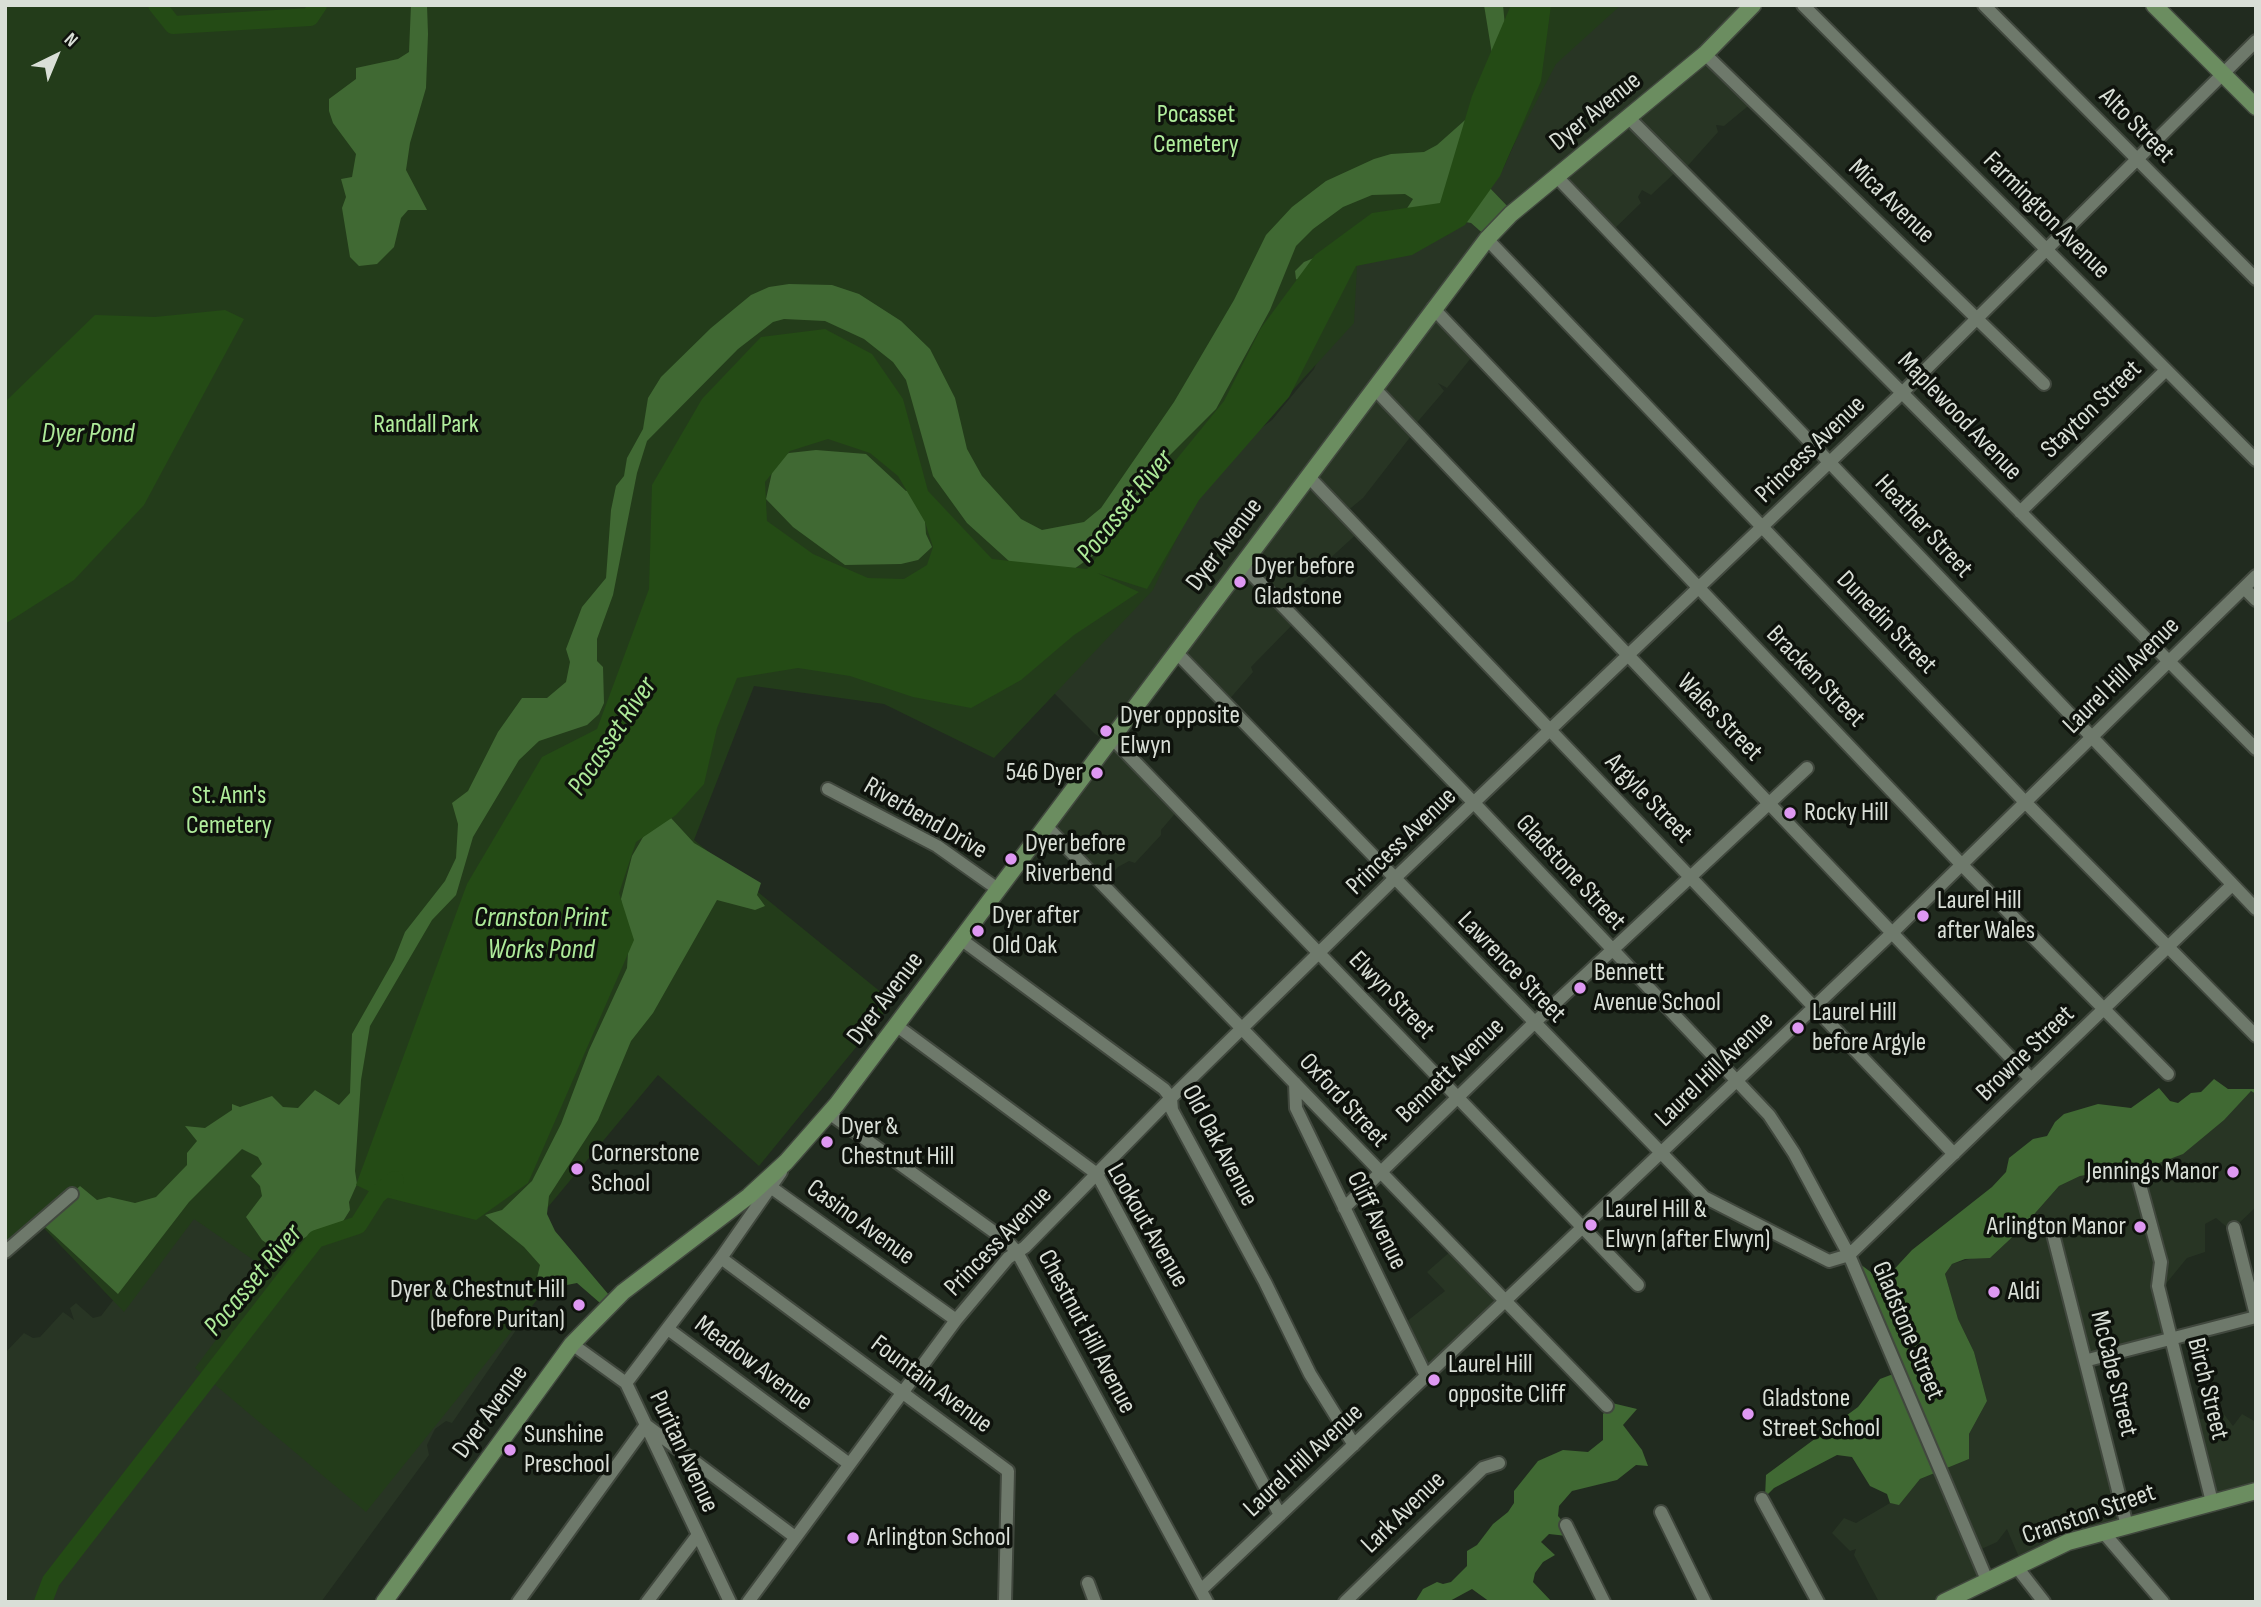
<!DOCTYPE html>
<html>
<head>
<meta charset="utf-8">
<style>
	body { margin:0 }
	#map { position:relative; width:2261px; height:1607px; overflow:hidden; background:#212b1f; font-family:"Sofia Sans Condensed",sans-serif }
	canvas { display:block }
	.frame { position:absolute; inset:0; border:7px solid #d9dfd7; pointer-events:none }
	.north { position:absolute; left:21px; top:21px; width:70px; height:70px; -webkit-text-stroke:5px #0e120c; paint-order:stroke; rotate:43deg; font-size:19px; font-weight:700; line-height:28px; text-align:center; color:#d9dfd7 }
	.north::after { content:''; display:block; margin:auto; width:24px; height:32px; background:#d9dfd7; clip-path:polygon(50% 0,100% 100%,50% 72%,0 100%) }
</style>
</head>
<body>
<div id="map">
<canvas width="2261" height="1607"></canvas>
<div class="frame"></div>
<div class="north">N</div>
</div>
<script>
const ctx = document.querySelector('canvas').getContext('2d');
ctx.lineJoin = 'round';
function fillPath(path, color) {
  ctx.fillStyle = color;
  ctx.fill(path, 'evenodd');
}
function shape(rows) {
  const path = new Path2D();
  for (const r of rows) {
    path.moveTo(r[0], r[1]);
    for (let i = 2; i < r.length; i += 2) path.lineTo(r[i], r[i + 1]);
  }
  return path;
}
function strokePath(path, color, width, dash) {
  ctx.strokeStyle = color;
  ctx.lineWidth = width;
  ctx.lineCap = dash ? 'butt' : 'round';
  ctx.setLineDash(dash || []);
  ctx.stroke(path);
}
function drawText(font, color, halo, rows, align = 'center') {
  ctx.font = font + ' "Sofia Sans Condensed",sans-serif';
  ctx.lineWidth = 7;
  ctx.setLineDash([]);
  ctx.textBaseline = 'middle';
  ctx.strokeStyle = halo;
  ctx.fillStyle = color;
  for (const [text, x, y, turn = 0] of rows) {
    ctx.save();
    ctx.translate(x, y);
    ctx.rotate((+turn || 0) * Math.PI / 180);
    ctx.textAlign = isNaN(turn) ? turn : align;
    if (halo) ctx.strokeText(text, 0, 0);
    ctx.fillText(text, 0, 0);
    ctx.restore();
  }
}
fillPath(shape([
	[1556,5,1754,5,1707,54,1753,102,1724,126,1716,125,1718,132,1684,170,1679,169,1651,195,1642,190,1638,197,1641,203,1611,232,1559,178,1513,212,1488,186,1503,169,1524,122],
	[1465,222,1471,223,1488,238,1436,305,1475,353,1447,388,1438,383,1444,391,1414,426,1415,431,1363,498,1346,512,1360,531,1282,602,1297,620,1251,667,1253,672,1227,702,1178,652,1114,736,1179,809,1161,830,1161,835,1135,863,1129,861,1118,867,1103,884,1048,827,1108,742,1095,734,1035,674,1188,512,1248,438,1272,420,1314,369,1327,339,1329,303,1361,259],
	[2251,1091,2256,1094,2256,1207,2236,1226,2235,1234,2216,1218,2205,1224,2205,1252,2187,1258,2160,1291,2172,1337,2087,1364,2128,1524,2021,1562,2007,1529,1997,1542,1977,1551,1987,1575,1943,1602,1879,1602,1854,1555,1856,1549,1850,1551,1832,1533,1844,1518,1856,1523,1890,1503,1899,1504,1920,1479,1969,1459,1969,1434,1987,1401,1974,1352,1958,1319,1945,1274,1952,1264,1976,1257,1990,1258,2022,1228,2059,1186,2080,1176,2159,1163],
	[189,1202,526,1314,525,1317,452,1423,446,1421,435,1429,427,1445,429,1455,321,1602,5,1602,5,1353,24,1333,33,1338,40,1337,63,1312,74,1320,70,1308,76,1303,93,1318,101,1316],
	[1452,1250,1503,1303,1428,1373,1401,1326,1445,1291,1427,1272],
	[2223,1413,2233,1426,2242,1414,2256,1422,2256,1491,2216,1502,2194,1421]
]), '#283524');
fillPath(shape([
	[5,5,1621,5,1556,64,1493,185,1448,235,1357,266,1354,323,1197,495,1153,590,994,758,884,704,754,686,694,840,893,1002,759,1166,658,1075,543,1213,561,1270,366,1512,195,1368,268,1270,194,1219,124,1312,39,1223,5,1251]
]), '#233c1a');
fillPath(shape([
	[411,5,427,5,428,34,426,88,410,143,406,170,427,210,408,210,401,218,394,247,377,264,359,266,350,257,342,208,346,197,341,179,352,177,356,154,333,123,329,111,329,99,356,79,356,68,398,59,409,52],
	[1484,5,1503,5,1508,58,1488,186,1513,212,1488,238,1471,223,1465,222,1303,283,1296,279,1295,271,1304,262,1397,224,1413,199,1405,194,1372,195,1343,207,1313,229,1296,246,1270,310,1216,409,1161,464,1094,555,1074,569,1020,571,967,523,933,476,906,380,893,362,864,339,825,321,784,319,773,322,738,349,647,441,637,473,613,595,597,639,597,661,603,667,604,703,599,714,587,725,539,741,519,760,473,837,456,895,432,920,370,1026,361,1080,355,1171,357,1184,349,1202,350,1210,337,1231,315,1232,279,1252,262,1240,246,1217,262,1196,260,1186,251,1176,262,1164,258,1157,242,1149,189,1202,118,1294,40,1222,80,1186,97,1200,109,1197,135,1203,156,1197,187,1165,187,1153,197,1141,185,1126,205,1128,232,1110,232,1104,240,1107,272,1096,283,1107,298,1108,315,1090,339,1105,350,1093,352,1034,394,960,405,932,445,881,456,858,458,824,452,803,468,791,498,732,522,698,547,698,566,682,570,662,566,649,582,607,606,578,611,510,616,486,624,476,627,458,643,429,648,398,661,377,711,328,751,295,769,287,789,284,832,285,859,294,901,321,930,349,955,398,967,449,982,476,1021,519,1042,530,1084,522,1101,508,1174,402,1234,300,1266,235,1292,207,1326,181,1374,159,1391,154,1424,152,1437,145,1473,113,1492,54],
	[816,450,866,454,906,491,915,490,924,507,926,534,932,547,918,560,901,564,845,565,793,527,766,499,775,459,789,453],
	[671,818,694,843,761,883,757,895,765,906,755,910,717,900,653,1013,631,1041,598,1120,549,1196,547,1214,555,1231,614,1301,607,1309,577,1283,567,1285,557,1294,535,1286,540,1265,524,1247,485,1215,502,1210,532,1181,561,1124,589,1050,627,968,628,953,621,899,632,856,646,832],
	[2214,1079,2228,1089,2256,1089,2256,1094,2251,1091,2224,1120,2183,1154,2159,1163,2080,1176,2059,1186,2022,1228,1990,1258,1965,1259,1952,1264,1945,1274,1958,1319,1974,1352,1987,1401,1969,1434,1969,1459,1920,1479,1899,1505,1890,1503,1887,1494,1870,1486,1852,1457,1837,1455,1774,1488,1765,1497,1766,1475,1858,1407,1880,1379,1901,1371,1852,1258,1872,1273,1887,1277,1912,1250,1992,1187,2006,1172,2009,1158,2033,1139,2047,1136,2055,1122,2064,1114,2098,1104,2131,1108,2159,1088,2170,1101,2178,1103,2191,1093,2201,1092],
	[1612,1403,1637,1409,1623,1425,1642,1450,1648,1466,1636,1465,1617,1480,1572,1491,1559,1506,1558,1516,1572,1532,1567,1536,1549,1534,1541,1542,1555,1555,1543,1562,1535,1573,1533,1582,1552,1602,1490,1602,1472,1589,1448,1602,1415,1602,1423,1589,1437,1582,1443,1584,1451,1582,1467,1566,1467,1551,1477,1545,1493,1524,1508,1512,1514,1503,1514,1491,1538,1461,1563,1450,1588,1452,1603,1440,1603,1414]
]), '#406933');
fillPath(shape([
	[1511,5,1551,5,1541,81,1500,176,1465,225,1412,255,1356,266,1289,397,1199,500,1147,589,1097,573,1139,592,1074,635,1021,680,971,708,913,697,850,676,798,668,737,678,717,728,704,784,676,815,636,842,619,893,634,940,528,1183,476,1220,377,1195,356,1185,467,884,542,757,597,729,649,589,652,485,702,399,761,337,825,329,872,354,903,399,928,491,992,559,1087,569,1224,401,1261,328,1315,255,1372,213,1440,203,1472,96],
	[828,439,870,453,898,476,925,522,933,547,927,565,904,579,868,578,813,554,767,521,765,482,790,451],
	[225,310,244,319,144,505,74,580,5,624,5,402,95,315,155,317]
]), '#244b15');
strokePath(shape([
	[157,5,173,25,310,17,318,5],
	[43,1602,51,1581,316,1239,358,1225,377,1195,395,1180]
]), '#244b15', 18);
const minor = shape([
	[1803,5,2256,460],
	[1984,5,2256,279],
	[1705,54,2044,384],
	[1628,117,2256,749],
	[1557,177,2256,909],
	[1487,239,2026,803,2256,1036],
	[1433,308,1962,865,2168,1074],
	[1374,388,2031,1079],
	[1308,476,1954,1154],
	[2020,512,2166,370],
	[1242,564,1475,804,1769,1115,1794,1153,1849,1255,1987,1580],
	[2244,588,2256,600],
	[1176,652,1704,1197,1829,1261,1849,1255,2232,885],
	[1112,738,1638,1285],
	[828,789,937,846,999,890],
	[1046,826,1607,1406],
	[962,940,1164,1089,1171,1098,1172,1110,1265,1282,1310,1374,1354,1445],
	[897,1026,1097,1174,1280,1515],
	[1295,1083,1296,1108,1426,1376],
	[829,1113,1008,1242,1017,1252,1207,1602],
	[2139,1181,2161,1262,2158,1286,2212,1502],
	[772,1188,956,1320],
	[1344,1208,1533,1024,1807,768],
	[2234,1228,2256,1315],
	[2053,1234,2127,1526],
	[5,1252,72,1194],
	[721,1258,1008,1471,1005,1602],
	[668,1329,848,1463],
	[572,1344,626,1383,730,1602],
	[2088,1360,2256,1317],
	[626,1383,721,1258,781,1172],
	[1762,1499,1818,1602],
	[1661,1512,1705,1602],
	[1566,1525,1604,1602],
	[2103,1532,2163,1602],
	[2016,1566,2044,1602],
	[1088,1583,1095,1602],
	[1201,1590,1892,933,2256,576],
	[518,1602,646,1425,795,1537],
	[647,1602,697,1536],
	[748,1602,956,1320,1008,1258,1025,1247,1171,1098,1394,879,1903,392,2256,41],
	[1345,1602,1483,1468,1499,1463]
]);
const major = shape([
	[2154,5,2256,107],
	[384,1602,572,1344,623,1292,749,1196,786,1162,837,1104,1487,239,1511,214,1705,54,1753,5],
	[1944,1602,2068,1542,2256,1491]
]);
strokePath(minor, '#41483e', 16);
strokePath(major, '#41483e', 19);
strokePath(minor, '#6e796b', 12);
strokePath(major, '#6b8d60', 16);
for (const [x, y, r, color] of [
	[1240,582,7,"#de98f2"],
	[1106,731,7,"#de98f2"],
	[1097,773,7,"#de98f2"],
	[1790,813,7,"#de98f2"],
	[1011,859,7,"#de98f2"],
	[1923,916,7,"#de98f2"],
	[978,931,7,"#de98f2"],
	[1580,988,7,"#de98f2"],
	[1798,1028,7,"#de98f2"],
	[827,1142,7,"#de98f2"],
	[577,1169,7,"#de98f2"],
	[2233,1172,7,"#de98f2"],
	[1591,1225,7,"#de98f2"],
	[2140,1227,7,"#de98f2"],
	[1994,1292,7,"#de98f2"],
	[579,1305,7,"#de98f2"],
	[1434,1380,7,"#de98f2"],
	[1748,1414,7,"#de98f2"],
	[510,1450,7,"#de98f2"],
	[853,1538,7,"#de98f2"]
]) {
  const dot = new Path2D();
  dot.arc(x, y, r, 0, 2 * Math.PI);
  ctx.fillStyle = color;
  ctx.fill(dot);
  strokePath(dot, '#0e120c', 2.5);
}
drawText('26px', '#d9dfd7', '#0e120c', [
	["Dyer Avenue",1596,112,-39],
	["Alto Street",2136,126,45],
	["Mica Avenue",1891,202,44],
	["Farmington Avenue",2046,216,45],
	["Stayton Street",2092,410,-44],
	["Maplewood Avenue",1959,417,46],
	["Princess Avenue",1811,450,-44],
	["Heather Street",1923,527,47],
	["Dyer Avenue",1225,545,-53],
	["Dunedin Street",1886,623,46],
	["Laurel Hill Avenue",2122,676,-45],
	["Bracken Street",1815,677,46],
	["Wales Street",1719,718,46],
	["Argyle Street",1648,799,46],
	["Riverbend Drive",925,819,30],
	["Princess Avenue",1402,842,-44],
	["Gladstone Street",1570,873,47],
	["Lawrence Street",1511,968,46],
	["Elwyn Street",1391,996,46],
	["Dyer Avenue",886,999,-53],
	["Browne Street",2026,1054,-44],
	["Laurel Hill Avenue",1715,1070,-44],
	["Bennett Avenue",1451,1071,-44],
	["Oxford Street",1343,1101,47],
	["Old Oak Avenue",1219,1146,62],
	["Cliff Avenue",1376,1221,64],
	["Casino Avenue",860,1223,36],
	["Lookout Avenue",1147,1226,60],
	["Princess Avenue",999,1242,-46],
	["Gladstone Street",1907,1331,67],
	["Chestnut Hill Avenue",1086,1332,62],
	["Meadow Avenue",753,1364,37],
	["McCabe Street",2113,1374,76],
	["Fountain Avenue",931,1385,37],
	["Birch Street",2207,1389,76],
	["Dyer Avenue",491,1412,-54],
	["Puritan Avenue",683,1452,65],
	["Laurel Hill Avenue",1304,1461,-43],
	["Lark Avenue",1404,1513,-44],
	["Cranston Street",2089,1515,-19]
]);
drawText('26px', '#b0ed9c', '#0e120c', [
	["Pocasset",1196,115],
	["Cemetery",1196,145],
	["Randall Park",426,425],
	["St. Ann's",229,796],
	["Cemetery",229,826]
]);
drawText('26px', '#d9dfd7', '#0e120c', [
	["Dyer before",1254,567],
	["Gladstone",1254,597],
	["Dyer opposite",1120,716],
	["Elwyn",1120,746],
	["546 Dyer",1083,773,"right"],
	["Rocky Hill",1804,813],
	["Dyer before",1025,844],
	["Riverbend",1025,874],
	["Laurel Hill",1937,901],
	["after Wales",1937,931],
	["Dyer after",992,916],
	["Old Oak",992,946],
	["Bennett",1594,973],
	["Avenue School",1594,1003],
	["Laurel Hill",1812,1013],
	["before Argyle",1812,1043],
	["Dyer &",841,1127],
	["Chestnut Hill",841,1157],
	["Cornerstone",591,1154],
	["School",591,1184],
	["Jennings Manor",2219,1172,"right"],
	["Laurel Hill &",1605,1210],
	["Elwyn (after Elwyn)",1605,1240],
	["Arlington Manor",2126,1227,"right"],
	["Dyer & Chestnut Hill",565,1290,"right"],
	["(before Puritan)",565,1320,"right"],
	["Aldi",2008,1292],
	["Laurel Hill",1448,1365],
	["opposite Cliff",1448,1395],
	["Gladstone",1762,1399],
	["Street School",1762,1429],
	["Sunshine",524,1435],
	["Preschool",524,1465],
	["Arlington School",867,1538]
], 'left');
drawText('italic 28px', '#adea99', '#0e120c', [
	["Dyer Pond",88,435],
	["Pocasset River",1126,507,-51],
	["Pocasset River",613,737,-56],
	["Cranston Print",541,919],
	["Works Pond",541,951],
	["Pocasset River",254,1281,-50]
]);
</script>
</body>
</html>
